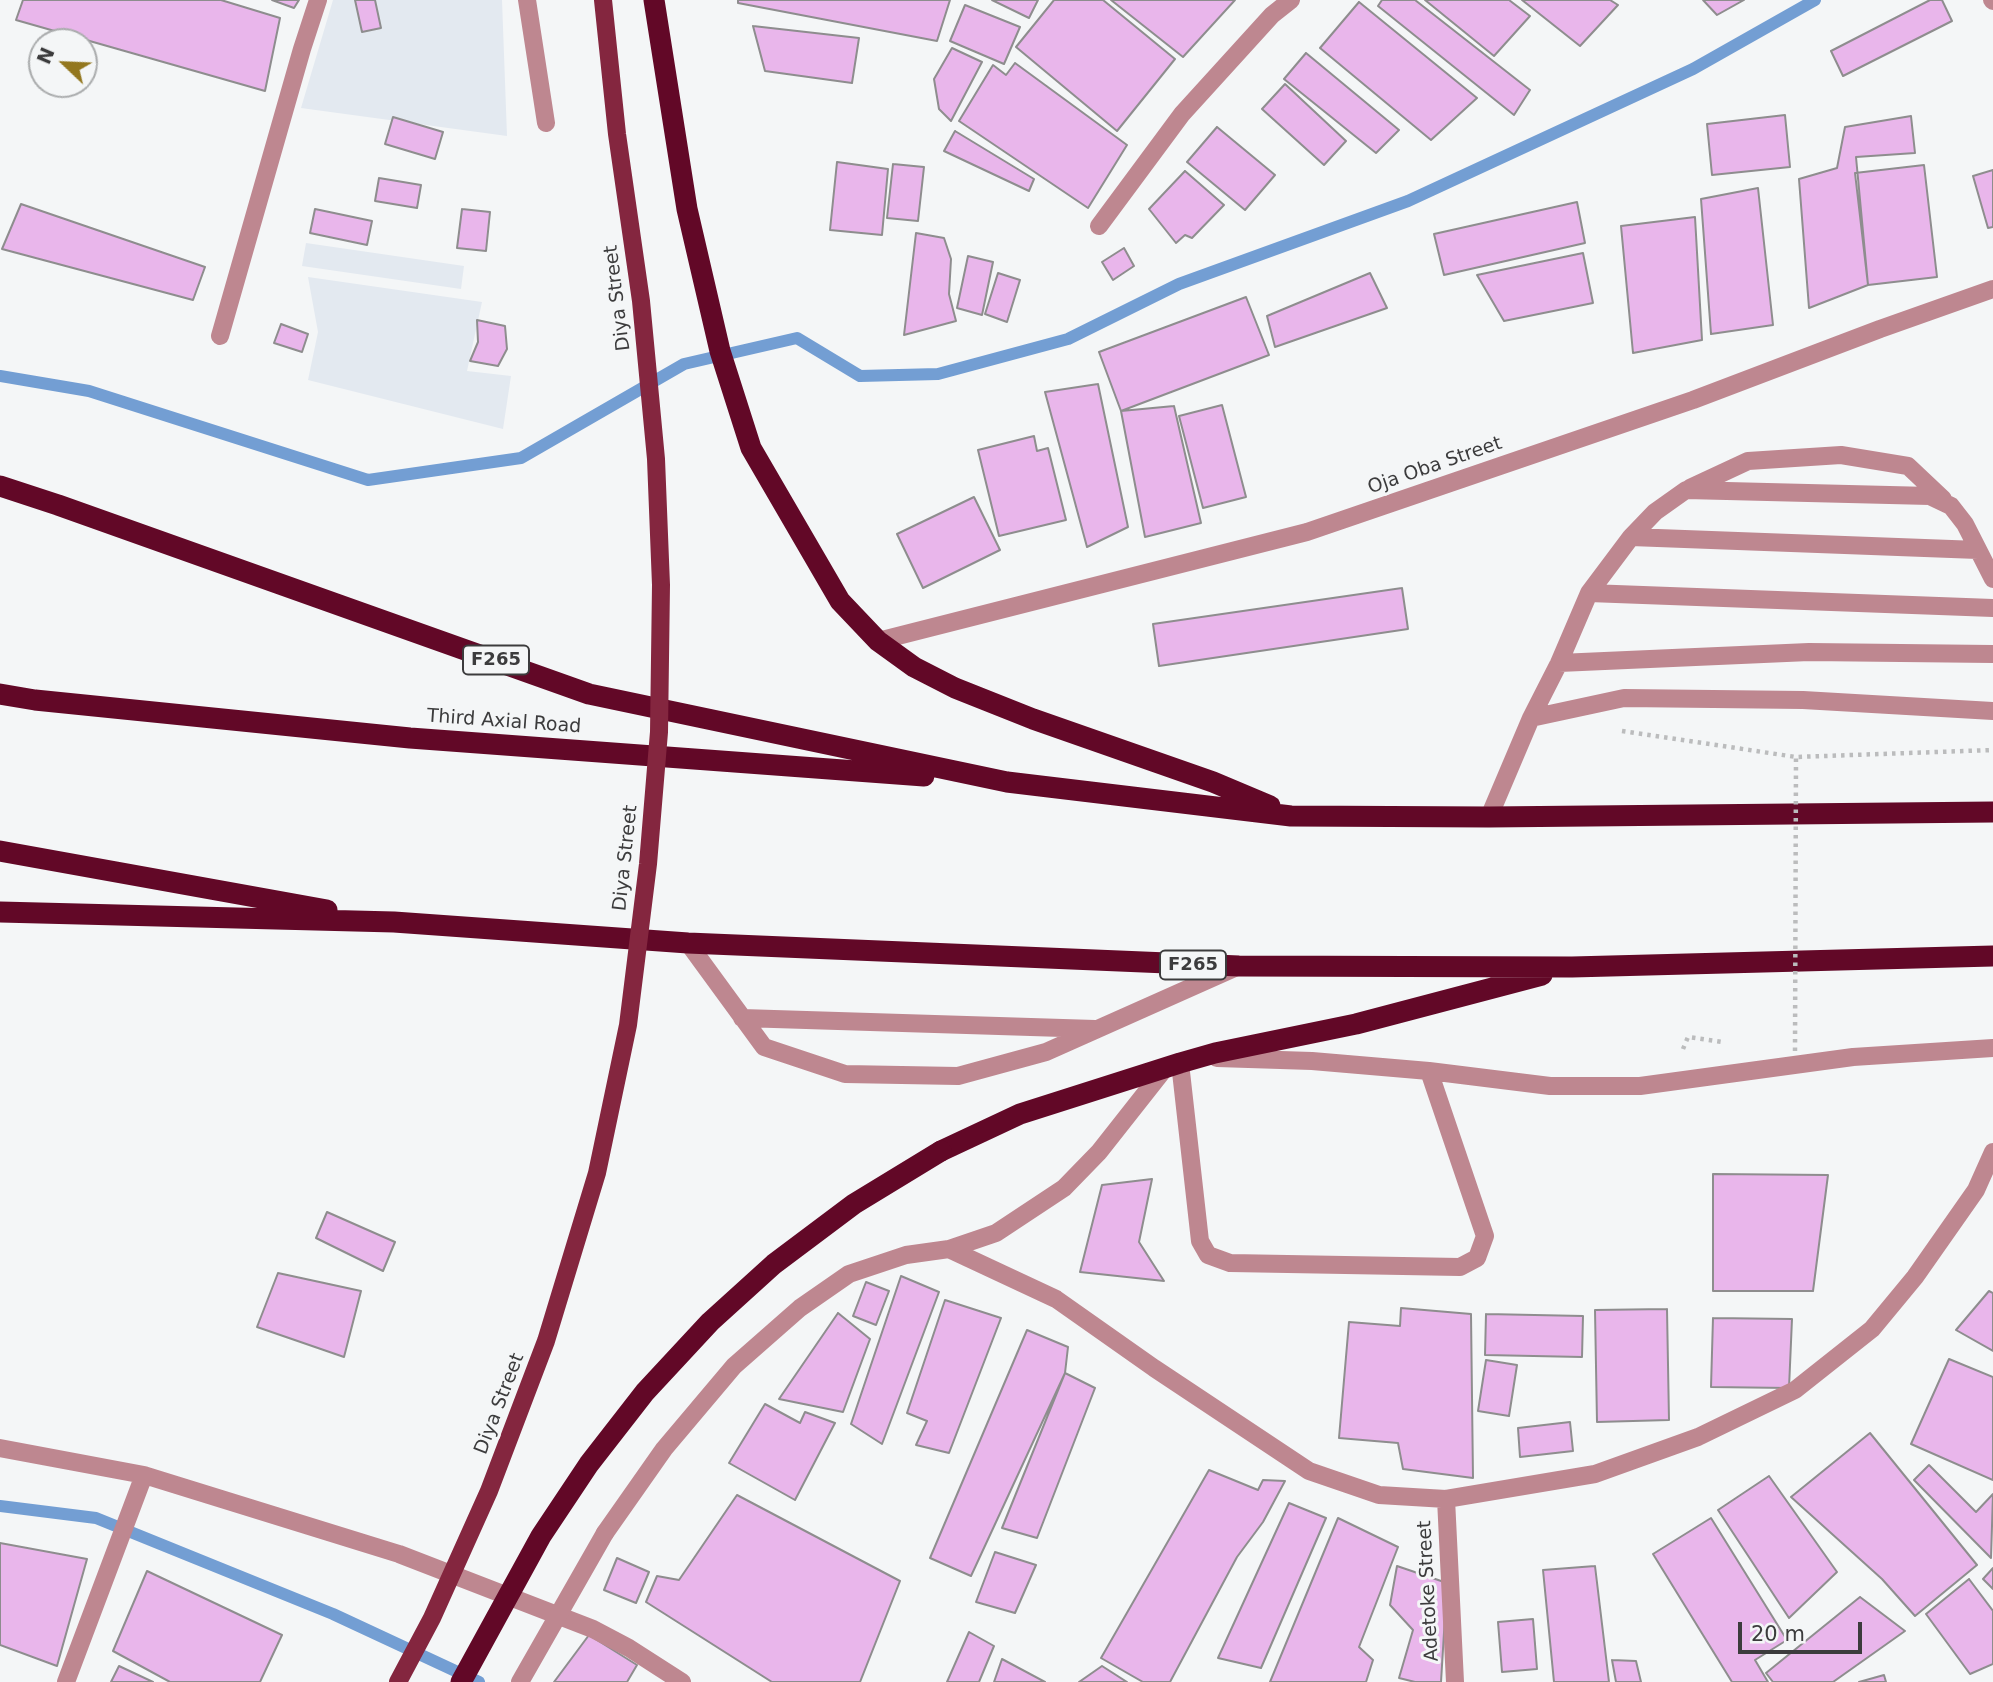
<!DOCTYPE html>
<html>
<head>
<meta charset="utf-8">
<style>
	body { margin:0 }
	#map { position:relative; width:1993px; height:1682px; overflow:hidden; background:#f4f6f7; font-family:"DejaVu Sans",sans-serif }
	canvas { display:block }
	.north { position:absolute; left:28px; top:28px; width:70px; height:70px; box-sizing:border-box; background:#f4f6f7; border:2px solid #aaacad; border-radius:50%; rotate:293deg; font-size:19px; font-weight:700; line-height:28px; text-align:center; color:#3c3c3d }
	.north::after { content:''; display:block; margin:auto; width:24px; height:32px; background:#93771e; clip-path:polygon(50% 0,100% 100%,50% 72%,0 100%) }
	.scale { position:absolute; left:1738px; top:1622px; width:124px; height:32px; box-sizing:border-box; border:4px solid #3c3c3d; border-top:0; padding-left:9px; font-size:21px; line-height:24px; white-space:nowrap; color:#3c3c3d; -webkit-text-stroke:5px #f4f6f7; paint-order:stroke }
</style>
</head>
<body>
<div id="map">
<canvas width="1993" height="1682"></canvas>
<div class="north">N</div>
<div class="scale">20 m</div>
</div>
<script>
const ctx = document.querySelector('canvas').getContext('2d');
ctx.lineJoin = 'round';
function fillPath(path, color) {
  ctx.fillStyle = color;
  ctx.fill(path, 'evenodd');
}
function shape(rows) {
  const path = new Path2D();
  for (const r of rows) {
    path.moveTo(r[0], r[1]);
    for (let i = 2; i < r.length; i += 2) path.lineTo(r[i], r[i + 1]);
  }
  return path;
}
function strokePath(path, color, width, dash) {
  ctx.strokeStyle = color;
  ctx.lineWidth = width;
  ctx.lineCap = dash ? 'butt' : 'round';
  ctx.setLineDash(dash || []);
  ctx.stroke(path);
}
function drawText(font, color, halo, rows, align = 'center') {
  ctx.font = font + ' "DejaVu Sans",sans-serif';
  ctx.lineWidth = 6;
  ctx.setLineDash([]);
  ctx.textBaseline = 'middle';
  ctx.strokeStyle = halo;
  ctx.fillStyle = color;
  for (const [text, x, y, turn = 0] of rows) {
    ctx.save();
    ctx.translate(x, y);
    ctx.rotate((+turn || 0) * Math.PI / 180);
    ctx.textAlign = isNaN(turn) ? turn : align;
    if (halo) ctx.strokeText(text, 0, 0);
    ctx.fillText(text, 0, 0);
    ctx.restore();
  }
}
fillPath(shape([
	[333,0,502,0,507,136,301,108],
	[306,243,464,266,461,289,302,266],
	[308,277,482,302,467,371,511,376,503,429,308,380,318,332]
]), '#e3e9f0');
strokePath(shape([
	[0,376,89,391,368,480,521,458,684,364,797,338,860,376,938,374,1068,339,1179,284,1408,201,1693,69,1815,0],
	[0,1506,96,1518,333,1614,479,1682]
]), '#739ed3', 12);
const building = shape([
	[23,0,221,0,280,18,265,91,16,20,23,0],
	[272,0,299,0,294,8,272,0],
	[355,0,375,0,381,28,362,32,355,0],
	[738,0,950,0,937,41,738,3,738,0],
	[992,0,1038,0,1029,18,992,0],
	[1054,0,1103,0,1175,59,1117,131,1016,47,1054,0],
	[1111,0,1235,0,1183,57,1111,0],
	[1382,0,1415,0,1530,90,1514,115,1378,6,1382,0],
	[1425,0,1509,0,1530,16,1494,56,1425,0],
	[1522,0,1610,0,1618,5,1580,46,1522,0],
	[1703,0,1744,0,1717,15,1703,0],
	[1930,0,1942,0,1952,21,1843,76,1831,51,1930,0],
	[1359,2,1477,98,1431,140,1320,48,1359,2],
	[965,5,1020,27,1004,64,950,41,965,5],
	[753,26,859,38,852,83,765,71,753,26],
	[952,48,982,62,951,121,939,109,934,79,952,48],
	[1306,53,1399,130,1376,153,1284,79,1306,53],
	[1015,63,1127,145,1088,208,959,121,993,65,1006,75,1015,63],
	[1285,84,1346,141,1324,165,1262,109,1285,84],
	[1785,115,1790,167,1712,175,1707,124,1785,115],
	[1911,116,1915,153,1856,157,1868,285,1809,308,1799,179,1837,168,1845,127,1911,116],
	[393,117,443,132,435,159,385,144,393,117],
	[1217,127,1275,175,1245,210,1187,162,1217,127],
	[955,131,1034,179,1029,191,944,151,955,131],
	[837,162,888,169,882,235,830,230,837,162],
	[893,164,924,167,918,221,887,218,893,164],
	[1924,165,1937,277,1868,285,1855,173,1924,165],
	[1993,170,1993,227,1988,228,1973,176,1993,170],
	[1185,171,1224,205,1192,238,1185,235,1176,243,1149,209,1185,171],
	[379,178,421,185,417,208,375,201,379,178],
	[1758,188,1773,325,1711,334,1701,199,1758,188],
	[1577,202,1585,243,1444,275,1434,234,1577,202],
	[21,204,205,267,193,300,2,249,21,204],
	[315,209,372,221,367,245,310,233,315,209],
	[462,209,490,212,486,251,457,248,462,209],
	[1695,217,1702,340,1633,353,1621,226,1695,217],
	[916,233,944,238,951,259,949,294,956,321,904,335,916,233],
	[1124,248,1134,266,1113,280,1102,262,1124,248],
	[1583,253,1593,303,1504,321,1477,275,1583,253],
	[968,256,993,262,982,315,957,308,968,256],
	[998,273,1020,280,1007,322,985,314,998,273],
	[1370,273,1387,308,1275,347,1267,316,1370,273],
	[1246,297,1269,355,1121,411,1099,352,1246,297],
	[477,320,505,326,507,349,498,366,470,361,478,342,477,320],
	[281,324,308,334,302,352,274,343,281,324],
	[1098,384,1128,527,1087,547,1045,392,1098,384],
	[1222,405,1246,497,1203,508,1179,416,1222,405],
	[1174,406,1201,523,1145,537,1121,411,1174,406],
	[1034,436,1037,451,1048,448,1066,520,999,536,978,450,1034,436],
	[974,497,1000,550,923,588,897,534,974,497],
	[1402,588,1408,629,1159,666,1153,624,1402,588],
	[1713,1174,1828,1175,1813,1291,1713,1291,1713,1174],
	[1152,1179,1139,1242,1164,1281,1080,1272,1102,1185,1152,1179],
	[327,1212,395,1242,383,1271,316,1238,327,1212],
	[278,1273,361,1291,344,1357,257,1327,278,1273],
	[901,1276,939,1292,882,1444,851,1424,901,1276],
	[866,1282,889,1291,876,1325,853,1316,866,1282],
	[1989,1291,1993,1293,1993,1351,1956,1330,1989,1291],
	[945,1300,1001,1318,949,1453,916,1445,927,1421,907,1413,945,1300],
	[1401,1308,1471,1314,1473,1478,1403,1469,1398,1443,1339,1438,1349,1322,1400,1326,1401,1308],
	[1667,1309,1669,1420,1597,1422,1595,1310,1667,1309],
	[838,1313,870,1339,843,1412,779,1399,838,1313],
	[1486,1314,1583,1316,1582,1357,1485,1355,1486,1314],
	[1713,1318,1792,1319,1789,1388,1711,1387,1713,1318],
	[1027,1330,1068,1347,1065,1373,971,1576,930,1558,1027,1330],
	[1949,1359,1993,1377,1993,1480,1911,1444,1949,1359],
	[1486,1360,1517,1365,1509,1416,1478,1411,1486,1360],
	[1065,1373,1095,1388,1037,1538,1002,1528,1065,1373],
	[765,1404,800,1423,805,1412,835,1423,795,1500,729,1463,765,1404],
	[1570,1422,1573,1451,1520,1457,1518,1428,1570,1422],
	[1870,1433,1977,1565,1915,1616,1882,1579,1791,1497,1870,1433],
	[1929,1465,1976,1512,1993,1494,1991,1558,1914,1480,1929,1465],
	[1209,1470,1258,1490,1263,1480,1285,1481,1263,1522,1237,1557,1170,1682,1143,1682,1101,1658,1209,1470],
	[1769,1476,1837,1572,1789,1618,1718,1510,1769,1476],
	[737,1495,900,1581,860,1682,772,1682,646,1602,657,1576,679,1580,737,1495],
	[1289,1503,1326,1518,1261,1668,1218,1658,1289,1503],
	[1338,1518,1398,1547,1359,1647,1373,1660,1366,1682,1270,1682,1338,1518],
	[1711,1518,1787,1640,1755,1660,1768,1682,1732,1682,1653,1554,1711,1518],
	[0,1543,87,1559,57,1666,0,1645,0,1543],
	[995,1552,1036,1565,1015,1613,976,1602,995,1552],
	[617,1558,649,1572,636,1603,604,1590,617,1558],
	[1397,1566,1447,1583,1441,1682,1415,1682,1399,1678,1413,1630,1390,1605,1397,1566],
	[1595,1566,1609,1682,1554,1682,1543,1570,1595,1566],
	[1993,1568,1993,1589,1983,1579,1993,1568],
	[147,1571,282,1635,260,1682,170,1682,113,1651,147,1571],
	[1969,1579,1993,1611,1993,1664,1970,1674,1926,1614,1969,1579],
	[1860,1597,1905,1631,1833,1682,1773,1682,1766,1673,1860,1597],
	[1533,1619,1537,1669,1502,1672,1498,1622,1533,1619],
	[969,1632,994,1646,979,1682,947,1682,969,1632],
	[589,1635,637,1665,627,1682,554,1682,589,1635],
	[1002,1659,1045,1682,994,1682,1002,1659],
	[1612,1660,1636,1661,1641,1682,1616,1682,1612,1660],
	[119,1666,153,1682,111,1682,119,1666],
	[1102,1666,1127,1682,1079,1682,1102,1666],
	[1884,1675,1886,1682,1859,1682,1884,1675]
]);
fillPath(building, '#e9b6eb');
strokePath(building, '#8e8d8e', 2);
strokePath(shape([
	[1622,731,1796,757,1993,750],
	[1683,1049,1688,1037,1722,1042]
]), '#bbbcbd', 4.5, [3.5, 5]);
strokePath(shape([
	[527,0,546,123],
	[1992,0,1993,1],
	[1099,226,1182,114,1272,15,1291,0],
	[220,336,302,49,318,0],
	[1690,488,1748,461,1841,455,1908,466,1943,499],
	[1631,537,1978,550],
	[1589,593,1993,608],
	[878,641,1307,532,1693,400,1880,329,1993,289],
	[1559,663,1809,652,1993,654],
	[1531,718,1559,663,1589,593,1631,537,1655,512,1686,490,1930,496,1951,506,1965,524,1993,579],
	[1489,817,1531,718,1624,698,1803,700,1993,711],
	[688,943,764,1047,845,1074,958,1076,1046,1052,1239,966],
	[742,1018,1095,1029],
	[1217,1058,1312,1061,1429,1071,1550,1086,1640,1086,1853,1057,1993,1048],
	[1180,1063,1200,1241,1208,1255,1230,1263,1460,1267,1477,1258,1485,1236,1429,1071],
	[949,1249,1056,1299,1154,1368,1309,1471,1379,1495,1446,1499,1595,1474,1698,1437,1795,1390,1872,1329,1915,1277,1976,1190,1993,1152],
	[0,1448,144,1475,399,1554,593,1629,629,1648,682,1682],
	[1446,1499,1455,1682],
	[605,1533,664,1449,734,1366,800,1308,849,1274,906,1255,949,1249,996,1233,1064,1188,1099,1152,1166,1067],
	[66,1682,144,1475]
]), '#be8790', 18);
strokePath(shape([
	[654,0,687,209,720,351,751,448,840,601,878,641,914,667,955,688,1033,719,1213,782,1270,806],
	[0,486,58,505,589,694,1007,782,1291,816,1489,817,1993,812],
	[0,694,35,700,410,738,924,776],
	[0,851,327,910],
	[0,912,394,922,688,943,1239,966,1572,967,1993,956],
	[941,1151,1020,1114,1180,1063,1215,1053,1356,1024,1542,975]
]), '#620827', 21);
strokePath(shape([
	[1795,1051,1796,757]
]), '#bbbcbd', 4.5, [3.5, 5]);
strokePath(shape([
	[520,1682,605,1533]
]), '#be8790', 18);
strokePath(shape([
	[398,1682,432,1618,489,1491,546,1341,597,1173,628,1025,648,864,659,732,661,585,656,459,641,301,617,134,603,0]
]), '#84263f', 18);
strokePath(shape([
	[461,1682,541,1536,589,1464,645,1392,710,1322,774,1264,854,1204,941,1151]
]), '#620827', 21);
for (const [x, y, w] of [
	[496,660,66],
	[1193,965,66]
]) {
  const box = new Path2D();
  box.roundRect(x - w / 2, y - 14.5, w, 29, 5);
  ctx.fillStyle = '#f4f6f7';
  ctx.fill(box);
  strokePath(box, '#3c3c3d', 2);
}
drawText('bold 18px', '#3c3c3d', null, [
	["F265",496,660],
	["F265",1193,965]
]);
drawText('19px', '#3c3c3d', '#f4f6f7', [
	["Diya Street",618,298,-97],
	["Oja Oba Street",1435,466,-19],
	["Third Axial Road",504,722,4],
	["Diya Street",626,858,-84],
	["Diya Street",500,1404,-69],
	["Adetoke Street",1429,1591,-93]
]);
</script>
</body>
</html>
